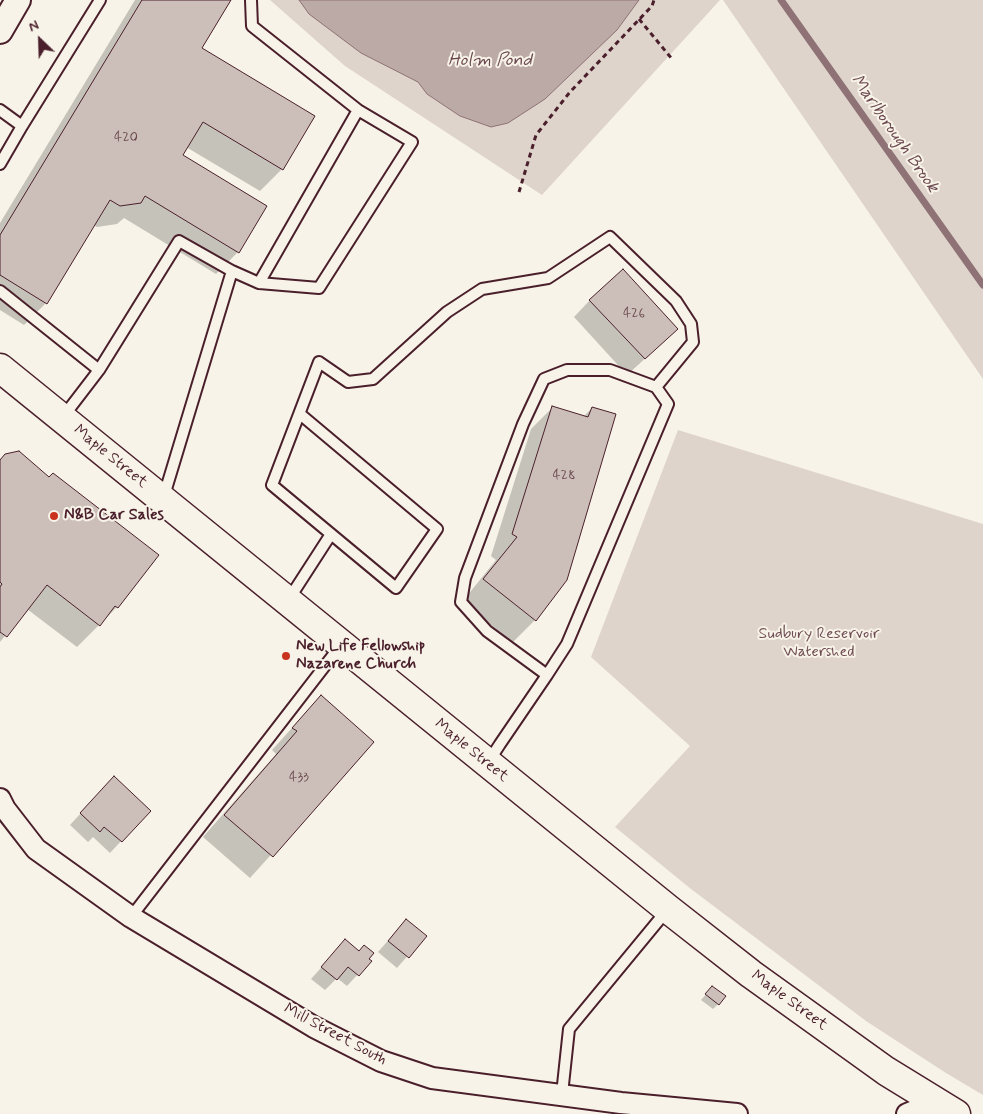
<!DOCTYPE html>
<html>
<head>
<meta charset="utf-8">
<style>
	body { margin:0 }
	#map { position:relative; width:983px; height:1114px; overflow:hidden; background:#f7f3e8; font-family:Mynerve,sans-serif }
	canvas { display:block }
	.north { position:absolute; left:15px; top:15px; width:50px; height:50px; -webkit-text-stroke:4px #f7f3e8; paint-order:stroke; rotate:336deg; font-size:14px; font-weight:700; line-height:20px; text-align:center; color:#4a1f2b }
	.north::after { content:''; display:block; margin:auto; width:18px; height:22px; background:#4a1f2b; clip-path:polygon(50% 0,100% 100%,50% 72%,0 100%) }
</style>
</head>
<body>
<div id="map">
<canvas width="983" height="1114"></canvas>
<div class="north">N</div>
</div>
<script>
const ctx = document.querySelector('canvas').getContext('2d');
ctx.lineJoin = 'round';
function fillPath(path, color) {
  ctx.fillStyle = color;
  ctx.fill(path, 'evenodd');
}
function shape(rows) {
  const path = new Path2D();
  for (const r of rows) {
    path.moveTo(r[0], r[1]);
    for (let i = 2; i < r.length; i += 2) path.lineTo(r[i], r[i + 1]);
  }
  return path;
}
function strokePath(path, color, width, dash) {
  ctx.strokeStyle = color;
  ctx.lineWidth = width;
  ctx.lineCap = dash ? 'butt' : 'round';
  ctx.setLineDash(dash || []);
  ctx.stroke(path);
}
function drawText(font, color, halo, rows, align = 'center') {
  ctx.font = font + ' Mynerve,sans-serif';
  ctx.lineWidth = 4;
  ctx.setLineDash([]);
  ctx.textBaseline = 'middle';
  ctx.strokeStyle = halo;
  ctx.fillStyle = color;
  for (const [text, x, y, turn = 0] of rows) {
    ctx.save();
    ctx.translate(x, y);
    ctx.rotate((+turn || 0) * Math.PI / 180);
    ctx.textAlign = isNaN(turn) ? turn : align;
    if (halo) ctx.strokeText(text, 0, 0);
    ctx.fillText(text, 0, 0);
    ctx.restore();
  }
}
fillPath(shape([
	[270,0,720,0,542,195,345,66],
	[723,0,983,0,983,379],
	[678,430,983,524,983,1095,946,1073,866,1021,691,889,615,827,690,746,591,657]
]), '#ded4cc');
const water = shape([
	[299,0,639,0,617,30,545,99,508,123,491,127,460,116,427,94,418,82,361,53,309,14,299,0]
]);
fillPath(water, '#bcaaa7');
strokePath(water, '#8e7275', 1);
fillPath(shape([
	[135,0,228,0,200,48,314,117,282,169,260,191,186,147,181,155,238,252,216,274,124,218,117,224,97,227,93,225,46,303,24,325,0,310,0,223],
	[590,300,660,345,627,375,574,317],
	[552,408,583,417,592,408,535,620,513,642,462,602,496,560,491,556,531,429],
	[0,460,117,607,77,647,27,609,0,642],
	[321,696,373,742,250,878,203,837,276,754,272,750],
	[103,789,149,811,110,853,93,837,88,842,70,825],
	[406,920,425,936,397,968,378,952],
	[345,941,370,961,347,986,337,978,325,990,311,979],
	[707,993,718,1004,713,1009,701,1000]
]), '#0003');
strokePath(shape([
	[781,0,983,285]
]), '#8e7275', 7);
const building = shape([
	[142,0,231,0,202,48,315,116,283,170,203,122,183,155,267,206,239,253,145,196,141,203,120,206,110,200,47,304,0,275,0,235,142,0],
	[623,269,678,329,645,359,589,300,623,269],
	[552,406,588,417,592,407,616,414,567,580,536,621,483,579,517,537,512,534,552,406],
	[19,451,49,477,53,473,159,555,118,608,115,606,100,626,47,585,7,637,0,632,0,587,2,584,0,582,0,460,5,454,19,451],
	[321,695,374,742,273,857,224,815,297,731,292,728,321,695],
	[114,776,151,811,122,842,104,827,100,832,80,813,114,776],
	[406,919,427,936,409,958,388,941,406,919],
	[345,939,359,951,364,945,374,953,369,959,372,961,359,976,348,967,337,980,321,967,345,939],
	[712,986,726,996,719,1005,705,994,712,986]
]);
fillPath(building, '#ccbfb9');
strokePath(building, '#4a1f2b', 1);
const service = shape([
	[0,110,22,126,100,0],
	[0,164,22,126],
	[259,283,319,288,412,142,358,110],
	[0,291,99,370,63,417],
	[99,370,179,241,232,271],
	[300,414,437,529,396,588,272,485,319,362,348,382,373,379,447,312,482,289,548,278,610,237,676,301,691,324,693,342,656,387],
	[163,499,232,271,259,283,358,110,252,26,251,0],
	[289,599,331,534],
	[489,761,500,744,547,675,567,644,668,404,656,387,610,370,567,370,544,379,523,424,465,578,461,602,487,631,547,675],
	[131,917,341,645],
	[562,1094,569,1029,668,909]
]);
const minor = shape([
	[0,799,5,809,36,849,131,917,314,1027,381,1061,432,1078,621,1103,737,1114],
	[907,1114,936,1102]
]);
const tertiary = shape([
	[0,31,18,0]
]);
const secondary = shape([
	[0,368,668,909,751,974,886,1071,956,1114]
]);
strokePath(service, '#4a1f2b', 14);
strokePath(minor, '#4a1f2b', 24);
strokePath(tertiary, '#4a1f2b', 28);
strokePath(secondary, '#4a1f2b', 31);
strokePath(shape([
	[639,19,672,59],
	[519,192,536,135,570,92,652,6,654,0]
]), '#4a1f2b', 3, [5, 4]);
strokePath(service, '#f7f3e8', 10);
strokePath(minor, '#f7f3e8', 20);
strokePath(tertiary, '#f7f3e8', 24);
strokePath(secondary, '#f7f3e8', 28);
for (const [x, y, r, color] of [
	[54,516,5,"#c8321e"],
	[286,656,5,"#c8321e"]
]) {
  const dot = new Path2D();
  dot.arc(x, y, r, 0, 2 * Math.PI);
  ctx.fillStyle = color;
  ctx.fill(dot);
  strokePath(dot, '#f7f3e8', 2);
}
drawText('14px', '#6a474e', null, [
	["420",126,138],
	["426",634,314],
	["428",564,476],
	["433",299,778]
]);
drawText('16px', '#4a1f2b', '#f7f3e8', [
	["Maple Street",110,457,39],
	["Maple Street",471,751,39],
	["Maple Street",789,1001,36],
	["Mill Street South",335,1035,28]
]);
drawText('bold 16px', '#4a1f2b', '#f7f3e8', [
	["N&B Car Sales",64,516],
	["New Life Fellowship",296,647],
	["Nazarene Church",296,665]
], 'left');
drawText('16px', '#6f4c53', '#f7f3e8', [
	["Sudbury Reservoir",819,635],
	["Watershed",819,653]
]);
drawText('italic 18px', '#6c4950', '#f7f3e8', [
	["Holm Pond",490,61],
	["Marlborough Brook",894,134,55]
]);
</script>
</body>
</html>
